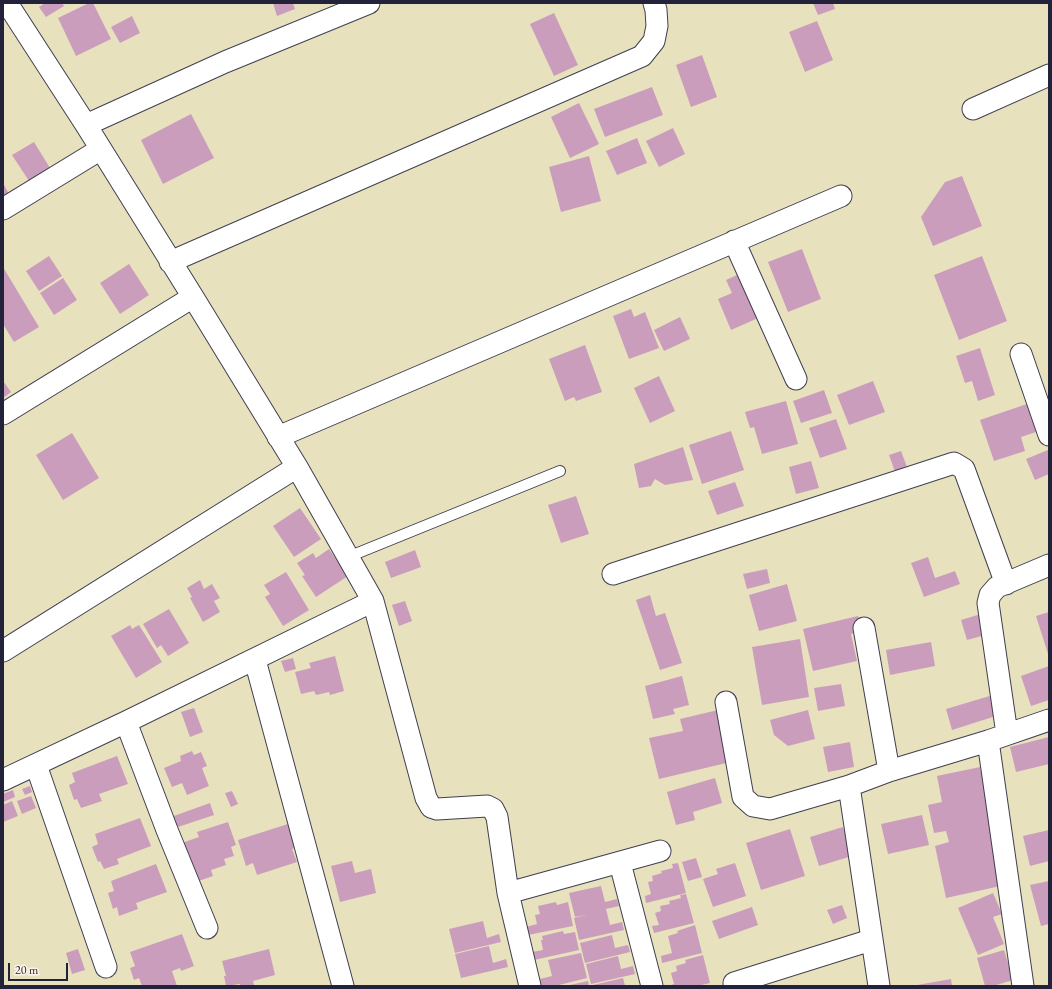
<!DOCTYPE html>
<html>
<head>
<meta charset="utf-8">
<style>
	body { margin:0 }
	#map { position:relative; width:1052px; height:989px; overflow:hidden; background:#e8e1be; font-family:"EB Garamond",serif }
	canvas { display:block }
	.frame { position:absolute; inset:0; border:4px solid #22223b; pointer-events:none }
	.scale { position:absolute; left:8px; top:963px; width:60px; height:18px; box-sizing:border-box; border:2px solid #22223b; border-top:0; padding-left:5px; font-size:12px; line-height:14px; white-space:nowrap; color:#22223b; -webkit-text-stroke:3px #fcf5e5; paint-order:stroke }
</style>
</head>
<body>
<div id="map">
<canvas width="1052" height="989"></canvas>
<div class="frame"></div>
<div class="scale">20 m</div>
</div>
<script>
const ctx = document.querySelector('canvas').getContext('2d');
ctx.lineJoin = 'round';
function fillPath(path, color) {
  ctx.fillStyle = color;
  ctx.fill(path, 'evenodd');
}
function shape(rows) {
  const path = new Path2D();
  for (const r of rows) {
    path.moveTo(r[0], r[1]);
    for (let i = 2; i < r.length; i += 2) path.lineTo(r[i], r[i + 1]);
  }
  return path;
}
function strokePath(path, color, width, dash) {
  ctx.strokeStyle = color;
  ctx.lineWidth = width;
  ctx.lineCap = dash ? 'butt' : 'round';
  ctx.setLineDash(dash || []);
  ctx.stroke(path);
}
fillPath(shape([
	[45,3,62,3,64,6,46,17,39,7],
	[89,3,93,3,111,39,76,56,58,18],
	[273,3,293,3,295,9,277,16],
	[813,3,833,3,835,9,818,15],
	[554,13,578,65,554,76,530,24],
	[132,16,140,33,120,43,111,27],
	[817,21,833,60,805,72,789,32],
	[702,55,717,97,691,107,676,65],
	[652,87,663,115,605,137,594,109],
	[579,103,599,144,570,158,551,117],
	[191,114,214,158,163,184,141,140],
	[673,128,685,154,659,167,646,141],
	[637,138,647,163,617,175,606,151],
	[34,142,50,168,29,181,12,155],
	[589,156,601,201,561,212,549,167],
	[962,176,982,226,933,246,921,217,945,182],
	[3,183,9,194,3,198],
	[802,249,821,299,788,312,768,262],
	[49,256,62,276,39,291,26,271],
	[982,256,1007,321,959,340,934,275],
	[129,264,149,295,120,314,100,283],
	[3,267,39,327,14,342,3,324],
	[746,271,765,315,731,330,718,299,732,293,726,280],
	[63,278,77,300,54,315,40,293],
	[631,309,634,317,645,312,659,348,629,359,613,316],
	[680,317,690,339,664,351,654,330],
	[585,345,602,392,576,401,574,397,565,401,549,359],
	[980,348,995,395,978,401,972,381,965,383,956,356],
	[659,376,675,411,650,423,634,388],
	[3,381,11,392,3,398],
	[873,381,885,412,849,425,837,395],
	[824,390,832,413,801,423,793,401],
	[786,401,798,444,762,454,754,427,750,428,745,412],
	[1027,404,1036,432,1021,437,1025,451,994,461,980,420],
	[836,419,847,449,820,458,809,428],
	[731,431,744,470,702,484,689,445],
	[72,433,99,478,63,500,36,455],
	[683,447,693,480,665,485,655,479,651,486,639,488,634,464],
	[1048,450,1049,453,1049,474,1035,480,1026,459],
	[901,451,907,467,895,472,889,455],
	[811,461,819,488,796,494,789,467],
	[735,482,744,506,717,515,708,491],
	[576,496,589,534,561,543,548,505],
	[300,508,321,539,294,557,273,526],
	[329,549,348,576,316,597,302,576,305,575,297,563,313,553,316,558],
	[415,550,421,567,391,578,385,562],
	[928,557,935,578,955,571,960,584,924,597,911,563],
	[767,569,770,583,747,589,743,574],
	[286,572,309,610,283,626,265,597,270,594,264,585],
	[200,580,204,589,212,584,220,598,214,601,220,612,203,622,190,598,192,597,187,588],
	[787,584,797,621,759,631,749,595],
	[650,595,656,616,665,613,682,663,660,670,636,600],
	[405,601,412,621,399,626,392,605],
	[169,609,189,643,168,656,161,645,157,648,143,624],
	[1049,612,1049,657,1036,616],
	[984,613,989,634,967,640,961,620],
	[858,616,861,631,851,634,857,661,813,671,803,629],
	[130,625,132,629,139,625,162,662,136,678,111,636],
	[800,639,809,697,762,705,752,647],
	[931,642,935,666,890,675,886,650],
	[335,656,344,691,330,695,329,692,316,695,314,691,301,694,295,672,311,668,309,663],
	[293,658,296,669,285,672,281,661],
	[1049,666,1049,700,1031,706,1021,676],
	[682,676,689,705,673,709,675,714,653,719,645,686],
	[841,684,845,706,818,711,814,688],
	[993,695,999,715,952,730,946,709],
	[194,708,203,732,190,737,181,712],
	[718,710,739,760,659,779,649,738,683,731,680,719],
	[808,710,815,739,788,746,774,735,770,720],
	[1049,737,1049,764,1016,772,1010,747],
	[850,742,854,767,828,772,823,747],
	[192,751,194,755,201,752,207,766,202,768,209,786,187,795,182,783,172,787,164,768,181,761,180,756],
	[117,756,128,784,99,794,102,801,81,808,77,799,74,800,69,785,75,782,72,773],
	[980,767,1005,885,946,898,935,846,949,842,946,831,934,833,928,805,942,802,937,776],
	[715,778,722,803,693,812,695,820,676,825,667,792],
	[30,786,32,792,25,795,22,789],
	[13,790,15,797,3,802,3,794],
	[232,791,238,804,231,807,225,793],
	[31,796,36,808,22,814,17,801],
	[12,801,18,816,3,822,3,805],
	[210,803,214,815,175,828,171,817],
	[922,815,929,845,888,854,881,824],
	[140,818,151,846,117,859,119,864,104,869,100,861,98,862,92,847,98,844,95,834],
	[228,822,236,845,231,847,234,856,224,859,226,865,211,870,213,876,193,883,179,844,199,837,197,832],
	[291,823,298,847,292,849,297,862,257,875,253,863,246,866,238,840],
	[843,827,852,856,819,866,810,837],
	[790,829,805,876,761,890,746,843],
	[1049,830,1049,861,1030,866,1023,836],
	[696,858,702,877,688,881,682,862],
	[352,861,355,873,371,869,376,893,340,902,331,866],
	[678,863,686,893,646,903,645,896,651,894,648,882,653,881,652,876,662,873,661,871,673,868,672,864],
	[735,863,746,896,713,907,703,879,718,874,716,869],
	[156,864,167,892,136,903,138,909,119,916,117,907,113,909,108,893,114,891,111,881],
	[1049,881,1049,924,1041,926,1030,885],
	[601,886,605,902,617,899,619,906,606,909,610,925,622,922,624,930,579,940,574,918,586,915,575,917,569,893],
	[993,893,1002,914,993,917,1004,944,978,955,958,908],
	[686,894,694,923,654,933,652,926,659,925,655,913,661,911,660,906,670,904,669,901,681,898,680,895],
	[556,902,557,905,568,902,573,926,528,935,526,927,537,924,535,915,540,914,538,906],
	[842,905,847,918,833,924,827,910],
	[752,907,758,925,719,939,712,921],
	[483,921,487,938,499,934,501,942,455,953,449,929],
	[695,925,702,953,662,963,661,956,672,953,668,936,678,933,677,931],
	[563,931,564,934,575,932,579,950,534,960,532,952,543,950,541,940,543,940,542,936],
	[182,934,194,966,181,971,180,968,172,971,177,986,142,986,139,978,134,980,130,968,135,966,130,952],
	[612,935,615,948,628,945,630,952,585,963,580,943],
	[489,946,493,963,506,959,508,967,461,978,455,954],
	[78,949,85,970,72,974,66,953],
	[269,949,275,975,253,981,254,985,251,986,240,986,240,984,226,986,224,976,226,976,222,961],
	[1004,950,1013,980,993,986,985,986,977,958],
	[581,953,587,978,555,986,541,986,540,979,552,976,548,960],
	[703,955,710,983,697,986,668,986,674,984,671,973,677,971,676,966,686,963,685,960],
	[618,956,621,969,633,966,635,974,591,984,586,964],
	[623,978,625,986,594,986,593,985],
	[951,979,952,986,917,986,917,985],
	[588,981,589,986,570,986,570,985]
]), '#cb9dbc');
const service = shape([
	[348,557,560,471]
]);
const minor = shape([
	[973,109,1049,75],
	[86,125,225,62,369,3],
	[3,209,101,149],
	[734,241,796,379],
	[170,262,642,56,654,41,657,26,656,10,654,3],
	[1021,354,1049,435],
	[3,414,193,297],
	[278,437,841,196],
	[613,574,954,463,964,469,1006,584],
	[373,601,426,798,431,807,437,809,487,806,493,809,497,817,508,893,530,986],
	[864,628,889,771],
	[3,651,297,467],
	[255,660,343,986],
	[726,702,743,797,753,806,770,809,849,786,889,771,988,741,1049,720],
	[126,722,167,830,207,928],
	[1007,734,988,603,990,595,997,587,1049,565],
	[988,741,1023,986],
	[36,765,106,967],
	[3,780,126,722,373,601,297,467,193,297,86,125,7,3],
	[849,786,879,986],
	[620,863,652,986],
	[508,893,660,851],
	[734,983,871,940]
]);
strokePath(service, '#403f4f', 12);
strokePath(minor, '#403f4f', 23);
strokePath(service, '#fff', 10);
strokePath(minor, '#fff', 21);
</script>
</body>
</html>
